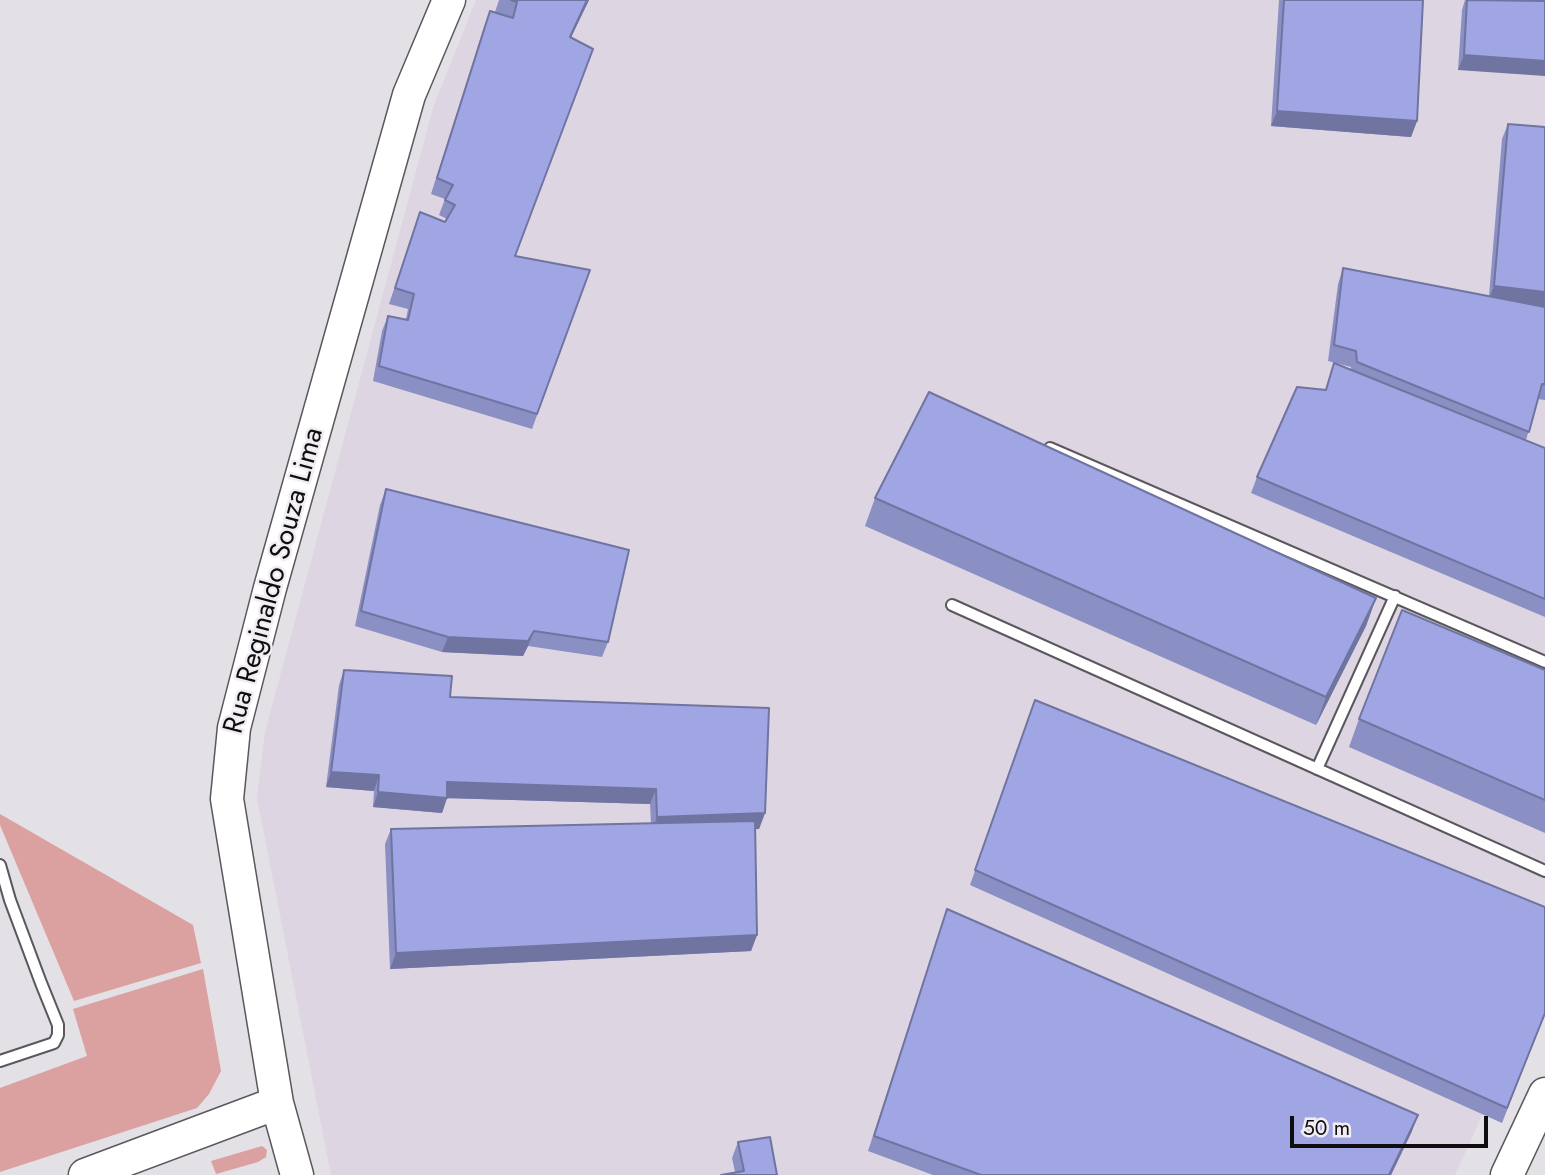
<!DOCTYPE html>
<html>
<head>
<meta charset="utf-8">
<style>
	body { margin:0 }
	#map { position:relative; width:1545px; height:1175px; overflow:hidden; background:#e3e0e6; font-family:Jost,sans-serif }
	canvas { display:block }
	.scale { position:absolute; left:1290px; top:1116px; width:198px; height:32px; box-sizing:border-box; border:4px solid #0e0d0f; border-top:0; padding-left:9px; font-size:21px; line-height:24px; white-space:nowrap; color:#0e0d0f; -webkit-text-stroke:5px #f1edf3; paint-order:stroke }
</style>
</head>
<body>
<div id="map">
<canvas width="1545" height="1175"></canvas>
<div class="scale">50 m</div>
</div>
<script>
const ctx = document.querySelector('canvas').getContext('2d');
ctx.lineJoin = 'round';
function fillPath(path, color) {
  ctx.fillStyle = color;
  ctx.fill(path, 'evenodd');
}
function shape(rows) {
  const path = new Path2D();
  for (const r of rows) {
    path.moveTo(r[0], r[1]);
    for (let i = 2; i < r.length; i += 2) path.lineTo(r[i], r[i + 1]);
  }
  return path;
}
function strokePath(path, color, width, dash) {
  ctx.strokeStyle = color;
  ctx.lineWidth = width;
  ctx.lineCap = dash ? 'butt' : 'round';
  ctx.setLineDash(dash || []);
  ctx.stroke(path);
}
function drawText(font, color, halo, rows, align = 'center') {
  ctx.font = font + ' Jost,sans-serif';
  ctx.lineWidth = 5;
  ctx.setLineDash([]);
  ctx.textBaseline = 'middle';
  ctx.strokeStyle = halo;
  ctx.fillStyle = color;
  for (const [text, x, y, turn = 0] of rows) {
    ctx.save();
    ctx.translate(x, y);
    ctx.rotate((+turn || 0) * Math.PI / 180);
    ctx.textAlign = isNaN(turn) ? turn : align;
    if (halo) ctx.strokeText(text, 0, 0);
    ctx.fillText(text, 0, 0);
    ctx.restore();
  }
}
fillPath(shape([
	[476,0,1545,0,1545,977,1455,1175,331,1175,257,798,265,732,433,108]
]), '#ddd5e2');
fillPath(shape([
	[0,814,193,925,201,963,74,1001,0,825],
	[203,969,221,1071,209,1094,197,1108,0,1172,0,1088,87,1056,73,1009],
	[262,1146,267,1150,266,1157,258,1162,216,1174,211,1161]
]), '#dba0a0');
const lane = shape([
	[1050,448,1545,662],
	[952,605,1545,871],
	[1317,769,1395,596],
	[0,865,10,900,41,983,58,1025,58,1035,54,1043,0,1061]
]);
const secondary = shape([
	[85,1175,277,1103],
	[297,1175,277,1103,227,799,234,728,270,588,409,95,449,0],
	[1507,1175,1545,1094]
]);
strokePath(lane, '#5b585d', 14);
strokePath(secondary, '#5b585d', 35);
strokePath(lane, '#fff', 10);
strokePath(secondary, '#fff', 32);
fillPath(shape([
	[499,0,589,0,571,37,515,256,590,270,532,429,373,381,382,331,388,316,406,319,408,309,389,304,420,212,445,222,447,219,439,215,445,199,431,194,484,27,490,11,495,12],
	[1279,0,1423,0,1417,121,1411,137,1271,126],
	[1465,0,1538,0,1458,70,1462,10],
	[1508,124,1545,127,1545,400,1538,399,1526,440,1545,448,1545,617,1251,493,1257,477,1325,390,1334,363,1351,370,1351,367,1328,361,1338,284,1343,268,1489,296,1502,139],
	[386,489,608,642,602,657,528,646,523,656,442,652,355,626,380,505],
	[875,498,1376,598,1366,626,1316,725,865,526],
	[344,670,450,697,765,813,759,829,755,829,757,935,751,951,390,969,385,844,391,829,651,823,650,804,447,798,442,813,373,807,374,791,326,787,339,685],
	[1545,670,1545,833,1349,747,1359,719],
	[1035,700,1545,1014,1502,1123,970,885],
	[947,909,1412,1131,1391,1175,933,1175,868,1151],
	[738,1142,777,1175,735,1172,732,1158]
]), '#8a8fc4');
fillPath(shape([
	[587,0,589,0,564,52,570,37],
	[1464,55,1545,61,1545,76,1458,70],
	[1277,111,1417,121,1411,137,1271,126],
	[1494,286,1545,292,1545,309,1488,301],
	[1376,598,1366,626,1316,725,1326,697],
	[534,631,528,646,523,656,442,652,448,637],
	[331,772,379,775,374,791,326,787],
	[447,782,656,789,650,804,443,798,447,798,442,813,373,807,378,792],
	[765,813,759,829,651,833,657,817],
	[757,935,751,951,390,969,396,953],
	[1418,1115,1412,1131,1391,1175,1389,1175]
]), '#7074a0');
const building = shape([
	[511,0,587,0,570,37,593,49,515,256,590,270,537,414,379,366,388,316,408,320,414,294,395,288,420,212,445,222,455,205,445,200,453,185,437,178,490,11,513,18,517,2,511,0],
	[1284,0,1423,0,1417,121,1277,111,1284,0],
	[1467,0,1545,1,1545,61,1464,55,1467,0],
	[1508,124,1545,127,1545,292,1494,286,1508,124],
	[1343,268,1545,307,1545,384,1542,384,1529,432,1357,362,1356,351,1334,345,1343,268],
	[1334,363,1545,448,1545,599,1257,477,1297,387,1326,390,1334,363],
	[929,392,1376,598,1326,697,875,498,929,392],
	[386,489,629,550,608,642,534,631,528,641,448,637,361,611,386,489],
	[1402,610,1545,670,1545,800,1359,719,1402,610],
	[344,670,452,676,450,697,769,708,765,813,657,817,656,789,447,782,447,798,378,792,379,775,331,772,344,670],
	[1035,700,1545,907,1545,1013,1507,1108,975,870,1035,700],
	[755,821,757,935,396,953,391,829,755,821],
	[947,909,1418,1115,1389,1175,981,1175,874,1136,947,909],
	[770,1137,777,1175,721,1175,744,1171,738,1142,770,1137]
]);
fillPath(building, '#a0a6e4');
strokePath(building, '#7074a0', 2);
drawText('28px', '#0e0d0f', '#f1edf3', [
	["Rua Reginaldo Souza Lima",275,581,-75]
]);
</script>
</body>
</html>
